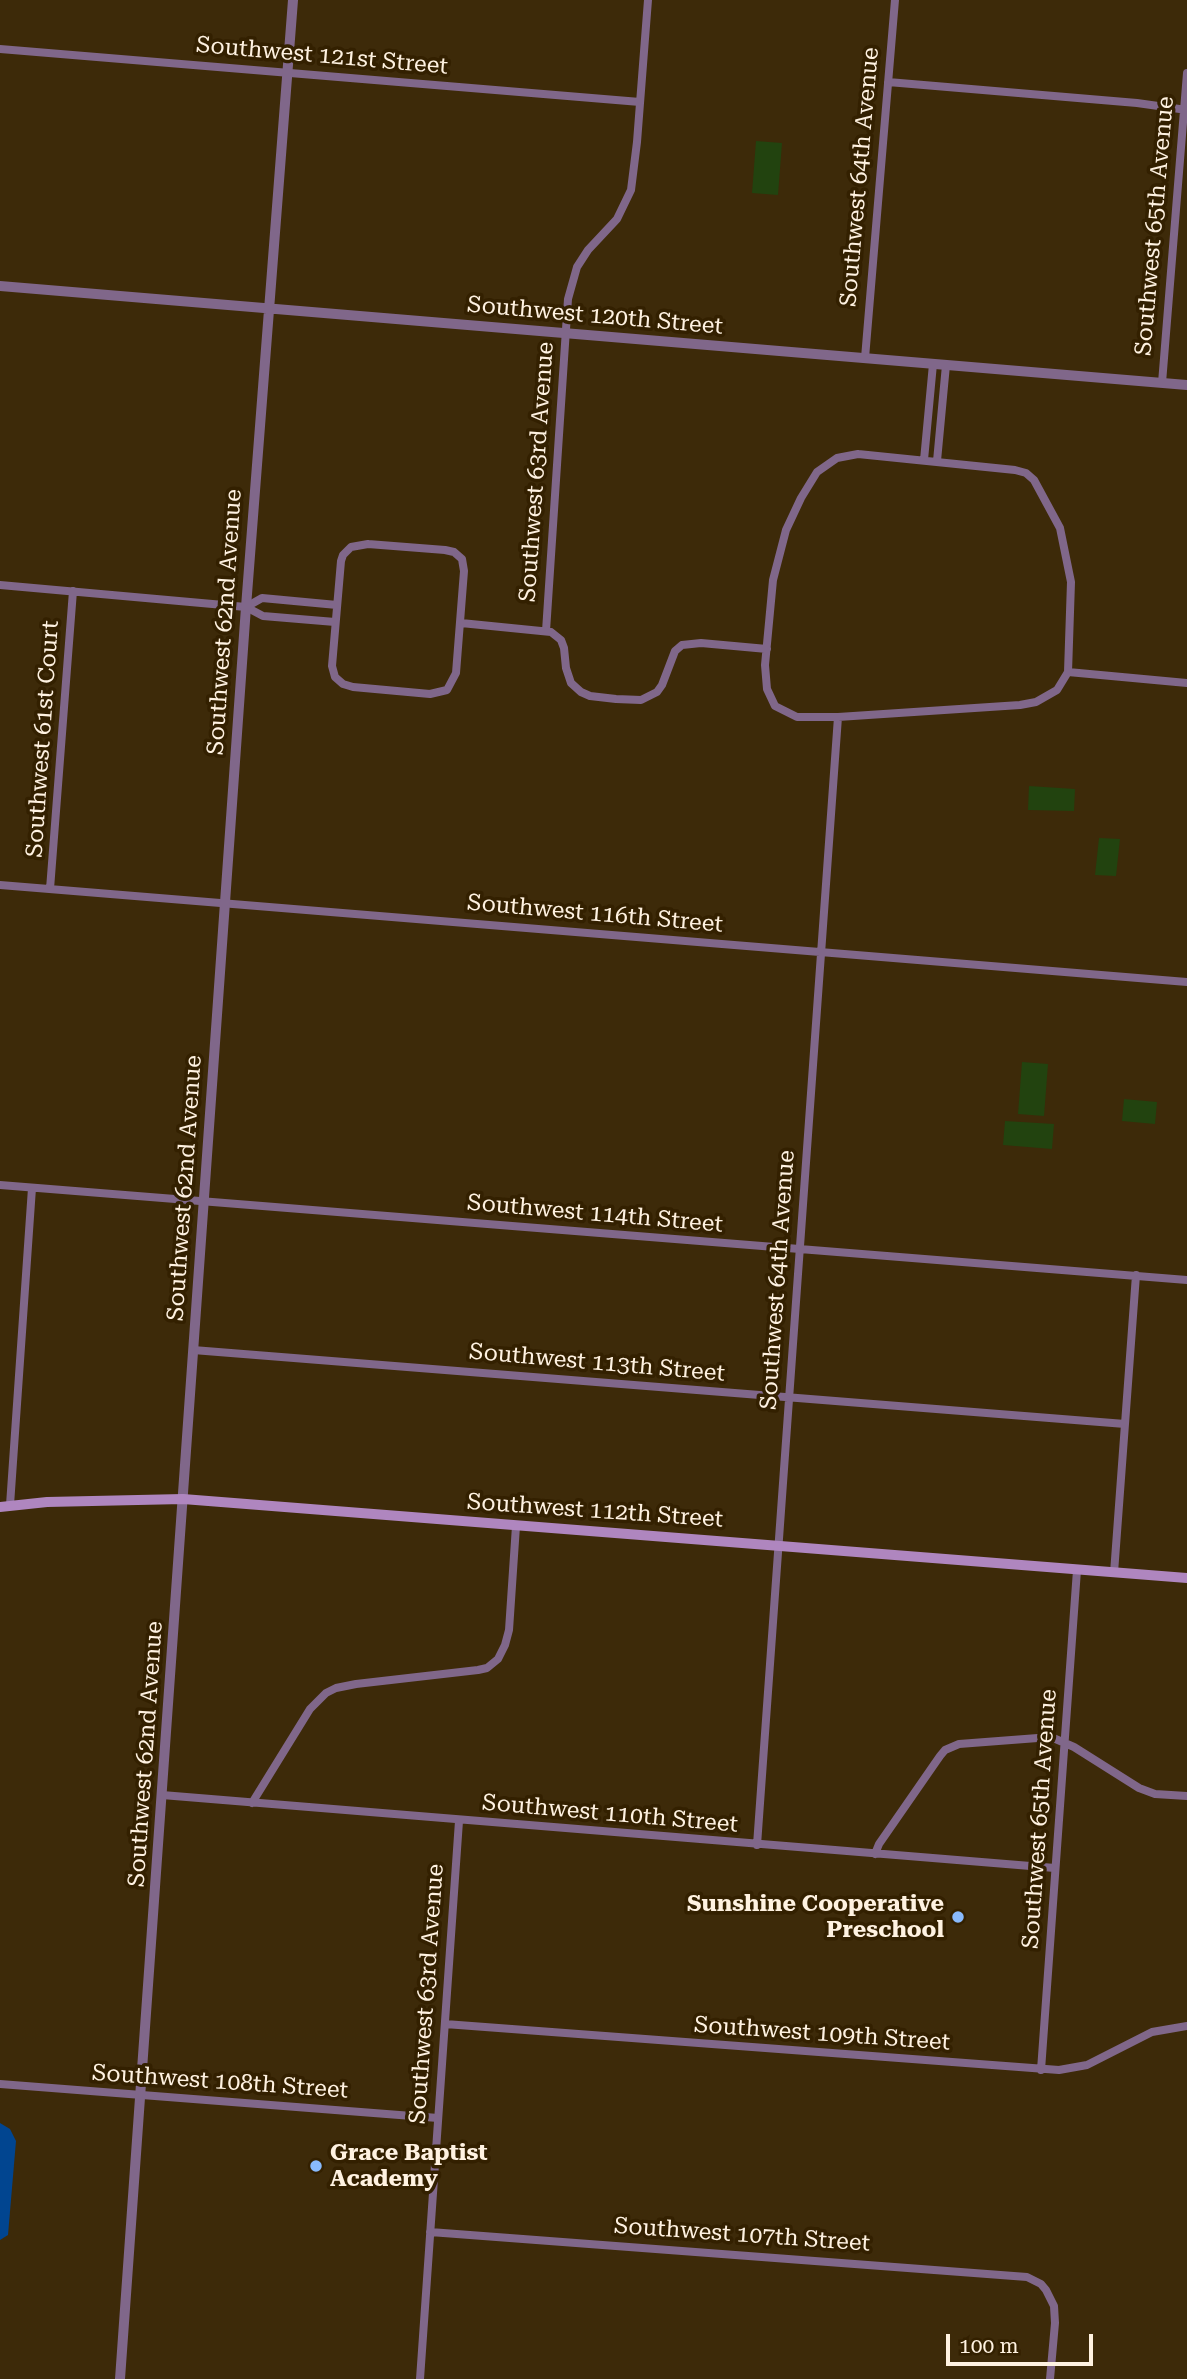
<!DOCTYPE html>
<html>
<head>
<meta charset="utf-8">
<style>
	body { margin:0 }
	#map { position:relative; width:1187px; height:2379px; overflow:hidden; background:#3d2a09; font-family:"Roboto Serif",serif }
	canvas { display:block }
	.scale { position:absolute; left:946px; top:2334px; width:147px; height:32px; box-sizing:border-box; border:4px solid #fff2e1; border-top:0; padding-left:9px; font-size:21px; line-height:24px; white-space:nowrap; color:#fff2e1; -webkit-text-stroke:5px #332000; paint-order:stroke }
</style>
</head>
<body>
<div id="map">
<canvas width="1187" height="2379"></canvas>
<div class="scale">100 m</div>
</div>
<script>
const ctx = document.querySelector('canvas').getContext('2d');
ctx.lineJoin = 'round';
function fillPath(path, color) {
  ctx.fillStyle = color;
  ctx.fill(path, 'evenodd');
}
function shape(rows) {
  const path = new Path2D();
  for (const r of rows) {
    path.moveTo(r[0], r[1]);
    for (let i = 2; i < r.length; i += 2) path.lineTo(r[i], r[i + 1]);
  }
  return path;
}
function strokePath(path, color, width, dash) {
  ctx.strokeStyle = color;
  ctx.lineWidth = width;
  ctx.lineCap = dash ? 'butt' : 'round';
  ctx.setLineDash(dash || []);
  ctx.stroke(path);
}
function drawText(font, color, halo, rows, align = 'center') {
  ctx.font = font + ' "Roboto Serif",serif';
  ctx.lineWidth = 7;
  ctx.setLineDash([]);
  ctx.textBaseline = 'middle';
  ctx.strokeStyle = halo;
  ctx.fillStyle = color;
  for (const [text, x, y, turn = 0] of rows) {
    ctx.save();
    ctx.translate(x, y);
    ctx.rotate((+turn || 0) * Math.PI / 180);
    ctx.textAlign = isNaN(turn) ? turn : align;
    if (halo) ctx.strokeText(text, 0, 0);
    ctx.fillText(text, 0, 0);
    ctx.restore();
  }
}
fillPath(shape([
	[756,141,782,143,778,195,752,193],
	[1029,786,1075,789,1074,811,1028,810],
	[1099,838,1120,839,1116,876,1095,875],
	[1022,1062,1048,1064,1044,1116,1018,1114],
	[1124,1099,1157,1102,1155,1124,1122,1121],
	[1005,1121,1054,1124,1052,1149,1003,1145]
]), '#22430f');
fillPath(shape([
	[0,2123,10,2129,16,2141,8,2235,0,2240]
]), '#014590');
strokePath(shape([
	[0,49,640,102],
	[888,82,1137,103,1187,110],
	[865,358,895,0],
	[1162,383,1187,73],
	[858,454,1015,470,1026,473,1034,480,1060,528,1071,582,1068,672,1057,690,1036,702,1020,705,838,717,797,717,775,706,767,689,765,665,773,580,786,530,801,498,817,472,837,458,858,454],
	[924,460,933,364],
	[937,461,946,365],
	[368,544,445,550,454,552,462,559,464,571,456,673,447,690,430,694,353,687,343,684,335,677,332,666,341,561,343,555,351,547,368,544],
	[0,585,246,607,263,616,335,622],
	[246,607,262,598,337,605],
	[461,623,551,632,561,640,564,648,566,668,571,683,581,692,590,696,616,699,641,700,657,692,662,685,675,651,682,645,701,643,767,649],
	[546,631,568,299,577,267,588,250,617,219,631,190,637,142,648,0],
	[1068,672,1187,683],
	[0,885,1187,982],
	[50,889,73,591],
	[0,1185,1187,1280],
	[193,1350,1125,1424],
	[10,1505,32,1188],
	[1114,1573,1136,1275],
	[162,1795,1055,1868],
	[252,1803,310,1709,326,1693,336,1688,356,1684,478,1670,487,1668,498,1659,505,1645,509,1630,516,1526],
	[757,1845,838,717],
	[875,1854,879,1844,940,1756,945,1750,959,1744,1051,1737,1074,1747,1139,1788,1155,1794,1187,1796],
	[445,2024,1059,2070,1087,2065,1152,2032,1187,2026],
	[1041,2070,1077,1570],
	[0,2084,438,2118],
	[430,2232,1027,2277,1041,2284,1046,2290,1054,2306,1055,2323,1050,2379],
	[420,2379,459,1821]
]), '#80678a', 8);
strokePath(shape([
	[0,286,1187,385],
	[120,2379,246,607,293,0]
]), '#80678a', 10);
strokePath(shape([
	[0,1507,47,1502,183,1499,1187,1578]
]), '#af86bf', 10);
for (const [x, y, r, color] of [
	[958,1917,7,"#89bafc"],
	[316,2166,7,"#89bafc"]
]) {
  const dot = new Path2D();
  dot.arc(x, y, r, 0, 2 * Math.PI);
  ctx.fillStyle = color;
  ctx.fill(dot);
  strokePath(dot, '#332000', 2.5);
}
drawText('23px', '#fff2e1', '#332000', [
	["Southwest 121st Street",322,56,5],
	["Southwest 64th Avenue",860,177,-85],
	["Southwest 65th Avenue",1155,226,-85],
	["Southwest 120th Street",595,316,5],
	["Southwest 63rd Avenue",537,472,-86],
	["Southwest 62nd Avenue",225,622,-86],
	["Southwest 61st Court",43,739,-86],
	["Southwest 116th Street",595,914,5],
	["Southwest 62nd Avenue",185,1188,-86],
	["Southwest 114th Street",595,1214,5],
	["Southwest 64th Avenue",778,1280,-86],
	["Southwest 113th Street",597,1363,5],
	["Southwest 112th Street",595,1511,4],
	["Southwest 62nd Avenue",146,1754,-86],
	["Southwest 110th Street",610,1814,5],
	["Southwest 65th Avenue",1040,1819,-86],
	["Southwest 63rd Avenue",427,1994,-86],
	["Southwest 109th Street",822,2034,4],
	["Southwest 108th Street",220,2082,4],
	["Southwest 107th Street",742,2235,4]
]);
drawText('bold 23px', '#fff2e1', '#332000', [
	["Sunshine Cooperative",944,1904],
	["Preschool",944,1930],
	["Grace Baptist",330,2153,"left"],
	["Academy",330,2179,"left"]
], 'right');
</script>
</body>
</html>
